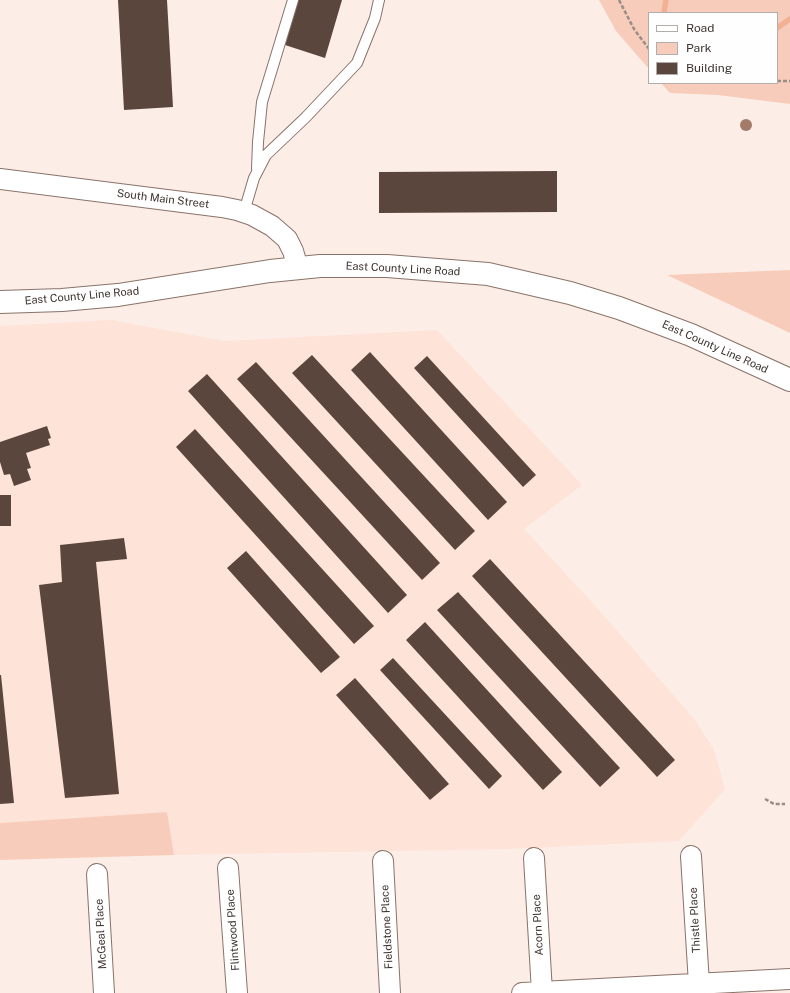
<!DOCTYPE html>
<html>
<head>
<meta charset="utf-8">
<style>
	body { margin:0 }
	#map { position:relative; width:790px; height:993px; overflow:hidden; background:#fdede7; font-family:"Public Sans",sans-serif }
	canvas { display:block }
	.legend { position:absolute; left:648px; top:12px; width:130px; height:72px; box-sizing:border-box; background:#fefefe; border:1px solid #b1adab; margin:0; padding:5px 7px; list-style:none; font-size:12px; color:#3d332f }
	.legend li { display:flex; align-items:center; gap:8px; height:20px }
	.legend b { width:20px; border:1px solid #b1adab }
</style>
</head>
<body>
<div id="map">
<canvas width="790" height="993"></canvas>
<ul class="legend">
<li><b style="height:5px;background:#fff"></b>Road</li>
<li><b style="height:11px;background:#f8ccba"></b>Park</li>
<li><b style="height:11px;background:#5b463e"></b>Building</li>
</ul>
</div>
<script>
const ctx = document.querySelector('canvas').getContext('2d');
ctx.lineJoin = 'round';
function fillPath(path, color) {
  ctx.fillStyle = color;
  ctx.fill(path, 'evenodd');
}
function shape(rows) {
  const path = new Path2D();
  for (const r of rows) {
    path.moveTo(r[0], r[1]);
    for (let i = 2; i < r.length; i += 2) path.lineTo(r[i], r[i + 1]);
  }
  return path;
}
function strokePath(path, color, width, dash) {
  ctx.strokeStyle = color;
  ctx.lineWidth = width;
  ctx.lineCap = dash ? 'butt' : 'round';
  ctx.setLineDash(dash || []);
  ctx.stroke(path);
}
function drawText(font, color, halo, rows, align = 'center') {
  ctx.font = font + ' "Public Sans",sans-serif';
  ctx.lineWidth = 4;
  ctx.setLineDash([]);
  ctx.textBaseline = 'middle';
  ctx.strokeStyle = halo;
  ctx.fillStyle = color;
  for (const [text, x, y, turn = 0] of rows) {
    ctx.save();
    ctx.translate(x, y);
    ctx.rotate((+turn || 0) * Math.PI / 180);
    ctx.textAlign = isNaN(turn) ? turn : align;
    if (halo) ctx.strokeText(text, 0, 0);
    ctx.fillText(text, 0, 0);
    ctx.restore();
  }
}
fillPath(shape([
	[112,320,224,341,437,330,582,485,524,529,599,610,695,720,714,750,725,789,679,841,508,849,174,855,167,812,0,823,0,326]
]), '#fee3d8');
fillPath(shape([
	[599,0,790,0,790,104,718,95,670,93,661,83,777,83,777,13,649,13,649,69,616,31],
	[790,270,790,333,667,275],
	[167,812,174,855,0,860,0,823]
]), '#f8ccba');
strokePath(shape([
	[664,13,666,0],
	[777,28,790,19]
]), '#f2b195', 5.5);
fillPath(shape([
	[118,0,167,0,173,107,124,110],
	[298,0,342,0,325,58,285,45],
	[557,171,557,212,379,213,379,172],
	[370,352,507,502,488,520,351,370],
	[312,355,475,531,455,550,292,373],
	[427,356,536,475,523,487,414,368],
	[256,362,440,563,422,580,237,379],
	[207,374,407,595,388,613,188,391],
	[47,426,51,438,48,439,50,445,26,453,31,468,27,469,31,480,14,486,10,474,4,475,0,462,0,442],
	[195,429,374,626,354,644,176,447],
	[0,495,11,495,11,526,0,526],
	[124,538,127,559,96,562,119,794,65,798,39,585,62,582,60,545],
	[246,551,340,657,321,673,227,568],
	[490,559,675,760,657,777,472,576],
	[458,592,620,768,600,787,437,610],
	[425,622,562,772,543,790,406,640],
	[393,658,502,776,489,789,380,670],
	[0,675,1,675,14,803,0,804],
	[355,678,449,784,430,800,336,695]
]), '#5b463e');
const lane = shape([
	[257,169,258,142,262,102,293,0],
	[244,212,254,178,266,155,306,117,357,63,375,18,379,0]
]);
const street = shape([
	[0,179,222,207,237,210,252,215,272,226,287,239,293,251,298,268],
	[691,856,699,984],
	[534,858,542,992],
	[383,861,390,993],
	[228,868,237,993],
	[97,874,104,993],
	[522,993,790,979]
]);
const secondary = shape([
	[0,302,62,300,118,295,270,271,320,266,387,266,488,274,570,293,619,308,691,335,790,380]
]);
strokePath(lane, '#897369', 12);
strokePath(street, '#897369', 22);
strokePath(secondary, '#897369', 24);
strokePath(shape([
	[619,0,634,29,649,49],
	[777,81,790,81],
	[765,799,774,804,785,804]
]), '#9a8d88', 2.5, [4, 2]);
strokePath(lane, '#fff', 10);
strokePath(street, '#fff', 20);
strokePath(secondary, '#fff', 22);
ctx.fillStyle = '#a27c68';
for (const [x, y] of [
	[746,125]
]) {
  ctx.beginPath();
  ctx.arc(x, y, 6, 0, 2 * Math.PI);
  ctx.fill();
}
drawText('11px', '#3d332f', '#fefefe', [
	["South Main Street",163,199,7],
	["East County Line Road",403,269,3],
	["East County Line Road",82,296,-5],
	["East County Line Road",715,347,24],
	["Thistle Place",695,920,-93],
	["Acorn Place",538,925,-93],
	["Fieldstone Place",387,927,-93],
	["Flintwood Place",233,930,-94],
	["McGeal Place",101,934,-93]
]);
</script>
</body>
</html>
